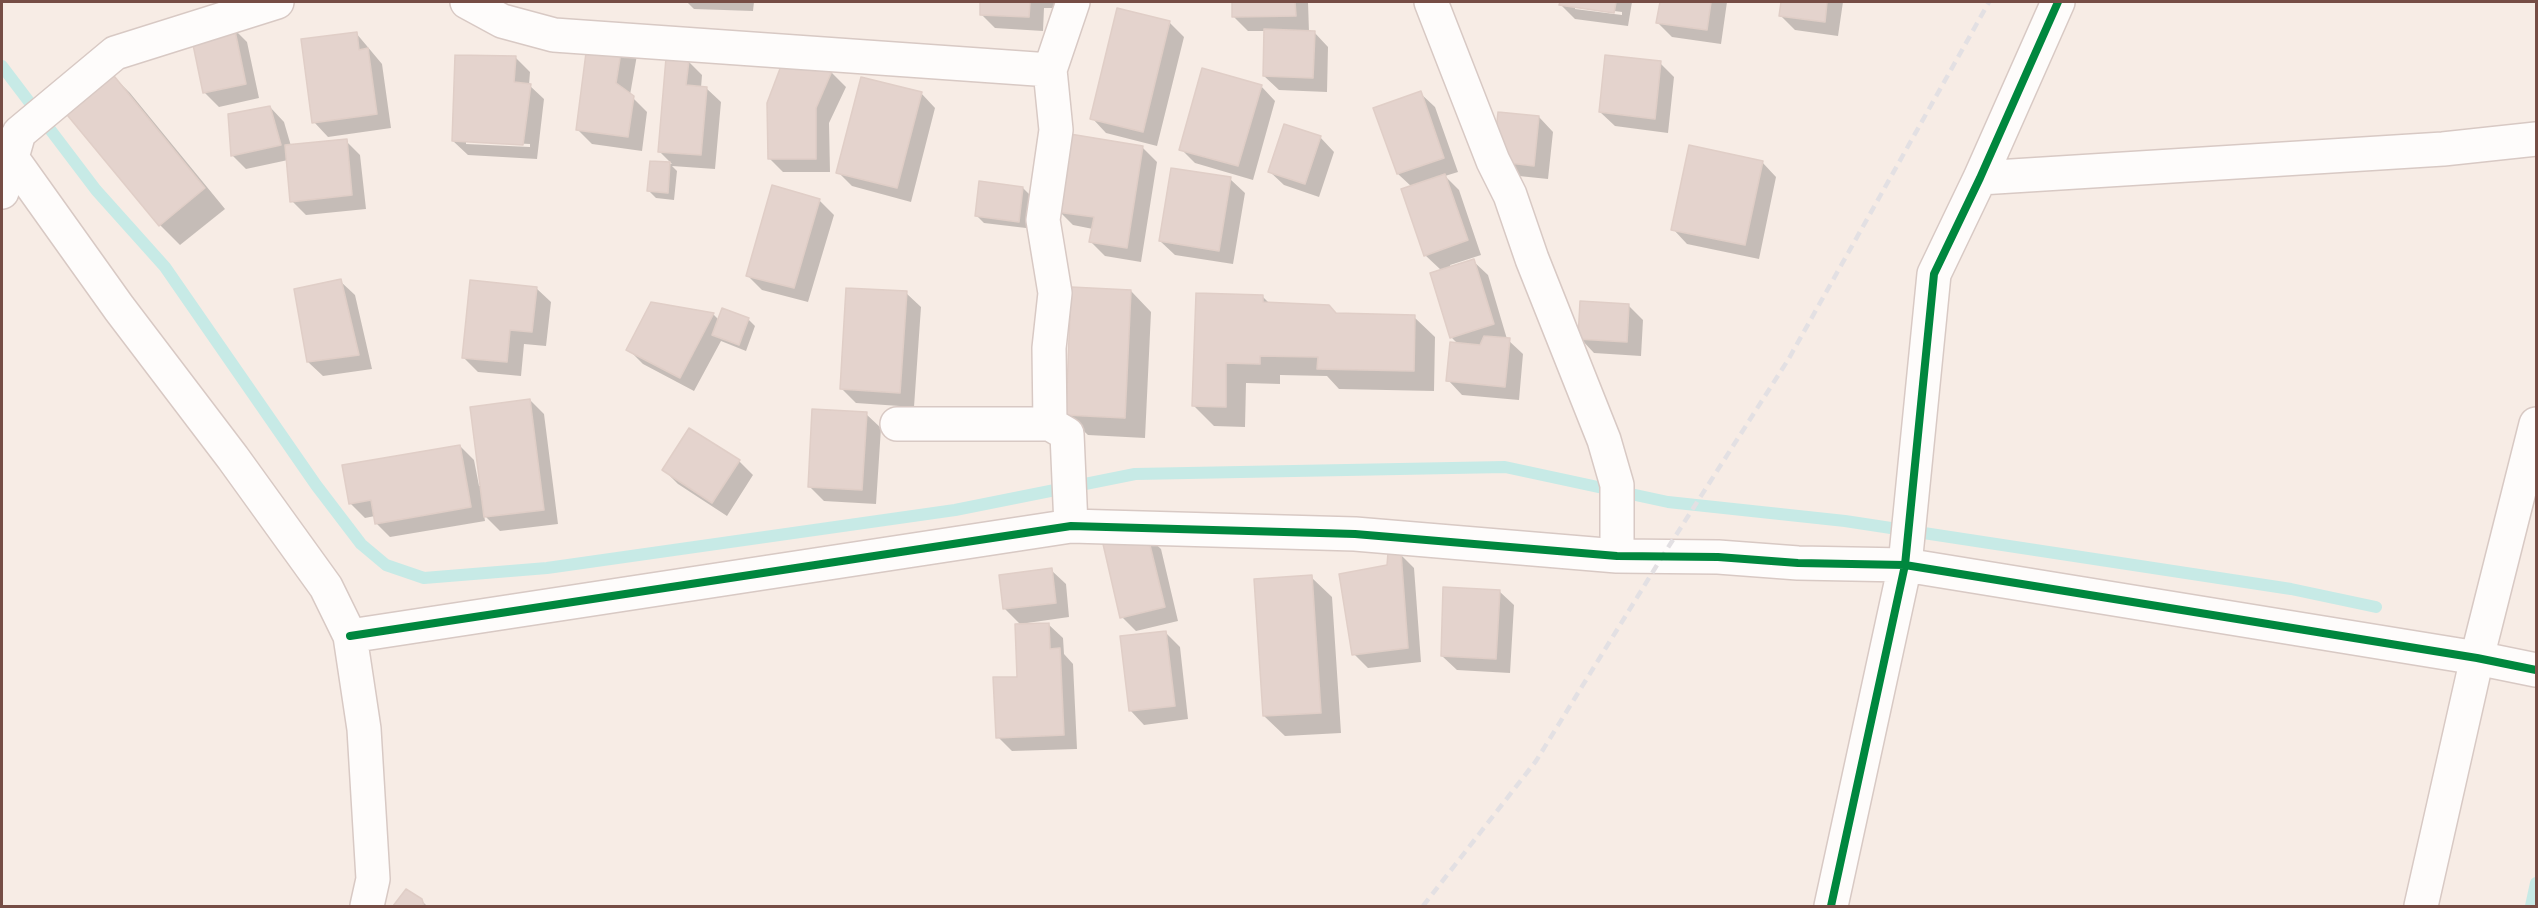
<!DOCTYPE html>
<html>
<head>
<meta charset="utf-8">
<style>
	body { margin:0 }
	#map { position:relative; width:2538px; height:908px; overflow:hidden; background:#f7ece5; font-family:"Fira Sans Condensed",sans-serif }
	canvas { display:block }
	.frame { position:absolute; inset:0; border:3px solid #764d45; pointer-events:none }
</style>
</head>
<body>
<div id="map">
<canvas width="2538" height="908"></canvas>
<div class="frame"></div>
</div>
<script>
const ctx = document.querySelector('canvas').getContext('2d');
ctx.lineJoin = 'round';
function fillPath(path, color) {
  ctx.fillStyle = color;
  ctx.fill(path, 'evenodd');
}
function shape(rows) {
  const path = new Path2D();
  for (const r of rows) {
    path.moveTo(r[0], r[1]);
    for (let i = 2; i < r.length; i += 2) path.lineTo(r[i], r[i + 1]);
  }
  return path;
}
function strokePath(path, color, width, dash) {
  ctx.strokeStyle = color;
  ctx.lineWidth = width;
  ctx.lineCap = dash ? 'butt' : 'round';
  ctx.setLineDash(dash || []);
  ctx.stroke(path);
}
fillPath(shape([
	[687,2,754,2,753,11,694,9],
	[982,2,1060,2,1060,8,1044,8,1043,31,995,28,981,14],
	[1234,2,1308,2,1309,32,1314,32,1328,47,1327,92,1279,90,1264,76,1266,31,1248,31,1234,17],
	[1561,2,1632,2,1628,26,1575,19,1561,5],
	[1575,6,1622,12,1622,15,1575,9],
	[1661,2,1727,2,1721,44,1672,37,1658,23],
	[1783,2,1843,2,1838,36,1795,30,1781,16],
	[1119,10,1170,23,1184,37,1157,146,1106,133,1092,118],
	[233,28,247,42,259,98,219,107,204,92],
	[356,33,382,64,391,128,328,137,314,122],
	[589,46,637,55,630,95,647,112,642,151,592,144,577,129],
	[516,58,530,72,529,85,544,99,537,159,468,155,453,141],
	[466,141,530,144,530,147,466,144],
	[688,61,702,75,701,88,706,88,721,102,715,169,672,166,677,171,674,200,656,198,649,191,651,162,672,164,660,152],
	[1660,63,1674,77,1668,133,1615,126,1600,112],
	[782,67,832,73,846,87,829,123,830,172,783,172,769,158],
	[110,73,130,93,225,209,180,245,160,225],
	[1261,86,1275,101,1253,180,1195,163,1181,149],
	[921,93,935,108,911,202,852,186,838,172],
	[1420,93,1435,107,1458,172,1445,176,1459,190,1481,255,1450,265,1451,268,1473,261,1488,275,1507,339,1523,354,1519,400,1462,395,1448,380,1459,345,1451,337,1442,271,1425,255,1412,187,1398,174],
	[270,107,284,122,291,146,346,141,360,155,366,209,306,215,292,201,288,160,246,169,232,155],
	[1539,117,1553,132,1548,179,1509,175,1494,161],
	[1320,137,1334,152,1319,197,1284,185,1269,171],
	[1142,147,1157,162,1141,262,1105,256,1091,242,1093,229,1073,225,1059,211],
	[1762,162,1776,177,1759,259,1687,244,1673,229],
	[1230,179,1245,193,1233,264,1175,255,1160,241],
	[1023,188,1030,195,1026,228,984,223,977,216],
	[819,200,834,215,808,302,762,290,748,276],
	[340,281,355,295,372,369,323,376,308,362],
	[536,288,551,302,546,346,524,344,521,376,478,372,464,358],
	[1131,291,1151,312,1145,438,1088,435,1067,415],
	[906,293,921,307,914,407,856,403,842,389],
	[1262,296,1270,304,1337,315,1414,317,1435,337,1434,391,1339,389,1327,376,1280,375,1280,384,1246,383,1245,427,1214,426,1194,406],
	[652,303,714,315,719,320,748,319,755,326,746,351,721,341,694,391,643,364,628,349],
	[1629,306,1643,320,1641,356,1594,353,1580,338],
	[530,400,544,414,558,524,500,531,484,515,485,521,390,537,376,523,375,516,365,518,350,503,460,446,474,460,479,486,481,486],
	[866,414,881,428,876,504,824,501,809,486],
	[739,461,753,475,727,516,678,484,664,470],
	[1146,535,1161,549,1178,621,1136,631,1122,617],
	[1400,554,1414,568,1421,662,1368,668,1354,654,1389,566],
	[1051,570,1066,584,1069,617,1020,624,1005,609],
	[1311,577,1332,597,1341,733,1285,736,1264,716],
	[1499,591,1514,605,1510,673,1457,670,1442,656],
	[1048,624,1063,638,1064,654,1073,664,1077,749,1012,751,998,737,1019,678],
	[1165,632,1180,647,1188,719,1144,725,1130,710],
	[406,891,421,900,427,906,395,906]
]), '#0003');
strokePath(shape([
	[2,66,96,190,165,267,316,485,361,544,386,565,424,578,547,568,955,510,1135,474,1505,467,1668,502,1845,521,2291,589,2376,607],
	[2531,906,2536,883]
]), '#c7eae6', 12);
const building = shape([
	[980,2,1030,2,1029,17,980,15,980,2],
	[1232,2,1295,2,1296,16,1232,17,1232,2],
	[1560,2,1616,2,1614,13,1559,5,1560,2],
	[1660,2,1711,2,1707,30,1656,23,1660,2],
	[1781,2,1827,2,1825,22,1779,16,1781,2],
	[1117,8,1170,21,1143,132,1090,119,1117,8],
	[234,26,246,84,203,93,191,35,234,26],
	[1264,29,1315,31,1313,78,1263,76,1264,29],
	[357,32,359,50,368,48,377,114,312,123,301,39,357,32],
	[623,40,616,83,634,96,628,137,576,130,587,45,623,40],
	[455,55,516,56,514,82,531,84,523,145,452,141,455,55],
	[1605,55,1661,61,1655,119,1599,112,1605,55],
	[666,58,689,60,686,85,707,87,701,155,658,152,666,58],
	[781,66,832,71,816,108,816,159,768,159,767,103,781,66],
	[1202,68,1262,85,1238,166,1179,150,1202,68],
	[110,71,205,188,159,226,63,110,110,71],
	[861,77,922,92,897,188,836,173,861,77],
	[1421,91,1444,158,1397,174,1373,108,1421,91],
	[270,106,281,145,231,156,228,114,270,106],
	[1498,112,1539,116,1534,166,1493,161,1498,112],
	[1284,124,1321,136,1305,184,1268,172,1284,124],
	[1070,134,1143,146,1127,248,1089,242,1094,217,1057,212,1070,134],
	[347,139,352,195,290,202,285,145,347,139],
	[1689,145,1763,161,1745,245,1671,230,1689,145],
	[650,161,670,162,668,193,647,191,650,161],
	[1171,168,1231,177,1219,251,1159,241,1171,168],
	[1445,174,1468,240,1424,256,1401,189,1445,174],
	[979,181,1023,187,1019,222,975,216,979,181],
	[772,185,820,199,794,288,746,276,772,185],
	[1474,259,1494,324,1450,338,1430,273,1474,259],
	[341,279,359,355,307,362,294,289,341,279],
	[470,280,537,287,532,332,510,330,507,362,462,358,470,280],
	[1071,287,1131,290,1125,418,1066,415,1071,287],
	[846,288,907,291,900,393,840,389,846,288],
	[1196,293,1263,295,1263,302,1329,305,1336,313,1415,315,1414,371,1317,369,1318,357,1260,356,1260,364,1226,363,1226,407,1192,406,1196,293],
	[1580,301,1629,304,1627,342,1578,339,1580,301],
	[651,302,714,313,680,378,626,350,651,302],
	[722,308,749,318,739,345,712,335,722,308],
	[1484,336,1510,338,1505,387,1446,381,1450,342,1480,345,1484,336],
	[530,399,544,510,484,517,470,407,530,399],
	[812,409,867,412,862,490,808,487,812,409],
	[689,428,740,460,712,503,662,470,689,428],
	[460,445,471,507,375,524,371,500,349,504,342,465,460,445],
	[1147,533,1165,607,1120,618,1103,544,1147,533],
	[1388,553,1401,553,1408,648,1352,655,1339,574,1387,565,1388,553],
	[1052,568,1056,603,1003,609,999,575,1052,568],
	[1312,575,1321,713,1263,716,1254,579,1312,575],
	[1443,587,1500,590,1496,659,1441,656,1443,587],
	[1049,623,1050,649,1060,648,1064,735,996,738,993,677,1017,677,1015,624,1049,623],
	[1166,631,1175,706,1129,711,1120,636,1166,631],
	[406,889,422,899,424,906,393,906,406,889]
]);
fillPath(building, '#e4d3cd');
strokePath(building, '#e0cec7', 1.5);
const minor = shape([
	[467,2,502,21,554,35,1050,70],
	[1431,2,1493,161,1510,195,1532,259,1604,440,1617,485,1617,556],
	[2,144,119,308,233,458,326,587,350,636,364,729,373,879,367,906],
	[1980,178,2443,149,2536,139],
	[2,192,19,133,115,53,277,2],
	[897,424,1050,424],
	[1071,526,1067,434,1050,424,1049,348,1055,293,1043,220,1056,130,1050,70,1073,2],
	[350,636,1071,526,1355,534,1617,556,1718,557,1798,563,1905,565,2477,658,2536,670],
	[1831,906,1905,565,1934,274,1980,178,2058,2],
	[2421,906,2477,658,2536,424]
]);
strokePath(minor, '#d8c9c4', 36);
strokePath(minor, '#fefcfb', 33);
strokePath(shape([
	[1423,906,1536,761,1662,557,1788,360,1989,2]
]), '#e3e0e3', 4.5, [9, 6]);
strokePath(shape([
	[350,636,1071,526,1355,534,1617,556,1718,557,1798,563,1905,565,2477,658,2536,670],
	[1831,906,1905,565,1934,274,1980,178,2058,2]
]), '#00873e', 8);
</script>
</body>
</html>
